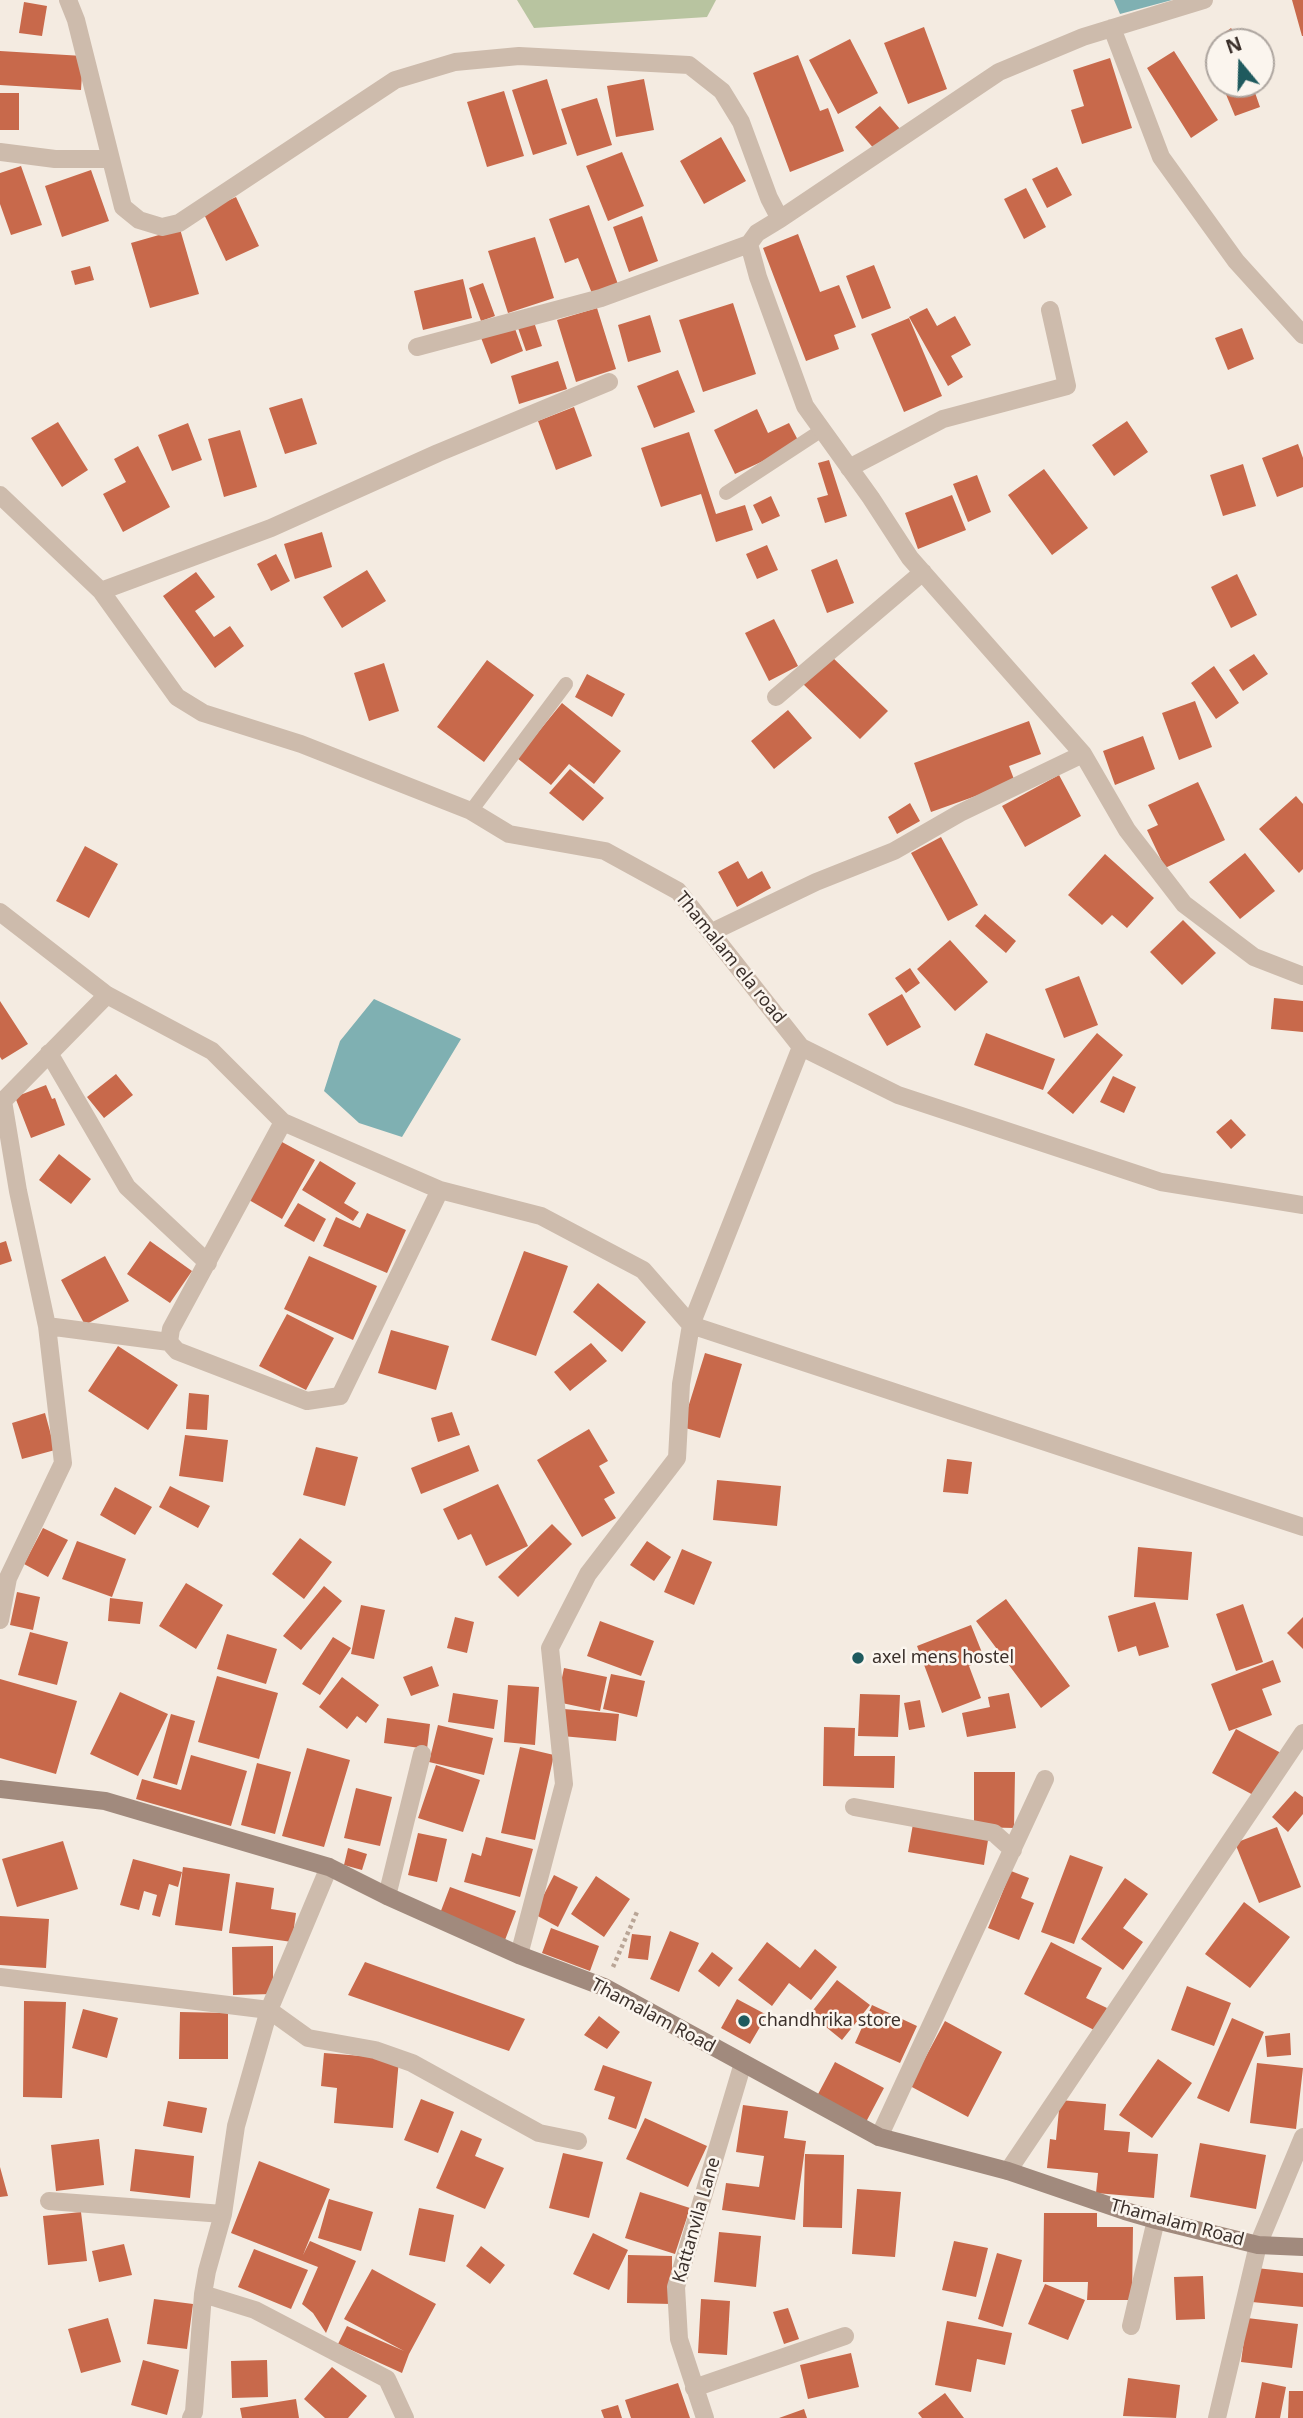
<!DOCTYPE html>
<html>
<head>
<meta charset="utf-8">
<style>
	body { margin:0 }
	#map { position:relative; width:1303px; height:2418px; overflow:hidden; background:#f4ebe1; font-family:"Noto Sans",sans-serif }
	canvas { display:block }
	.north { position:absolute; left:1205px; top:28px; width:70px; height:70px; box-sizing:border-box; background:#fbf5ee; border:2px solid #aea6a0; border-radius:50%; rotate:341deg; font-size:19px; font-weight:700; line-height:28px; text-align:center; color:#3b302b }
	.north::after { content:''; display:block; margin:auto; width:24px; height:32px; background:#1f5a5e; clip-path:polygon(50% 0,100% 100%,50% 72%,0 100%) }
</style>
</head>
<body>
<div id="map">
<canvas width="1303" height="2418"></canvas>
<div class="north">N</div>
</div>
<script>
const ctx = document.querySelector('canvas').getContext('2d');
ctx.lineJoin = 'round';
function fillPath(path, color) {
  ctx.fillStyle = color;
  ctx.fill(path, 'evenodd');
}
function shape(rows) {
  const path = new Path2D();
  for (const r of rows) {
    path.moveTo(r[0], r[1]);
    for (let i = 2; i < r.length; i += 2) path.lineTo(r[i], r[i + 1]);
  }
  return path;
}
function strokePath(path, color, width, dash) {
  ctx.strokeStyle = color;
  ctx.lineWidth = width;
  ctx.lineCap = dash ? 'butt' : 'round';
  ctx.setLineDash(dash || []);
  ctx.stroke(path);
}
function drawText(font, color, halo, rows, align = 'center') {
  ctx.font = font + ' "Noto Sans",sans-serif';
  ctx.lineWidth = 5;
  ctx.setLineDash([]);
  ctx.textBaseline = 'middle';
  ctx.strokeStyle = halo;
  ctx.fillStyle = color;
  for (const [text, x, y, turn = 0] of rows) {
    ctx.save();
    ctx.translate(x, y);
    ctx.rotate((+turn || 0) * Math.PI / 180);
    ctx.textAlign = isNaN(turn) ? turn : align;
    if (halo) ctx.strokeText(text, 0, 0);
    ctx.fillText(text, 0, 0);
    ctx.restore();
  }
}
fillPath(shape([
	[517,0,716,0,707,17,534,28]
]), '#b8c4a0');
fillPath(shape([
	[1114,0,1172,0,1120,14],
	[374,999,461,1039,402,1137,359,1123,324,1091,340,1041]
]), '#7fb0b2');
fillPath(shape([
	[1292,0,1303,0,1303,36,1302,36],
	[24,2,47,6,42,36,19,33],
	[924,27,947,89,908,104,884,43],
	[1231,28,1241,42,1219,42,1219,46,1215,40],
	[850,39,878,93,838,114,809,60],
	[0,51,83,56,81,90,0,85],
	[1174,51,1218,120,1191,138,1147,68],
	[798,55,820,111,828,108,844,151,790,172,753,73],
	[1110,58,1132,128,1082,144,1071,110,1084,106,1073,70],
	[547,79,567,144,533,155,512,90],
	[644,79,654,130,616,137,607,86],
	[1246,84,1252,84,1260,107,1235,116,1225,92],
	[504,91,524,156,487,167,467,102],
	[0,93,19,93,19,130,0,130],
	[597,98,612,145,577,156,561,109],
	[880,106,901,130,876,151,855,127],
	[721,137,746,181,704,204,680,161],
	[622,152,644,206,608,221,586,166],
	[21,166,42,225,11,235,0,204,0,173],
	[1057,167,1072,195,1047,208,1032,179],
	[91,170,109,221,62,237,45,186],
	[1026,188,1046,227,1024,239,1004,199],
	[236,197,259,246,226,261,203,212],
	[589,205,619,287,593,296,578,258,565,263,549,219],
	[642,216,658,261,629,272,613,227],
	[180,229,199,294,150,308,131,243],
	[798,234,820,292,839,285,856,327,834,335,839,349,806,361,763,248],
	[535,237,554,298,508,313,488,251],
	[874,265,891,308,862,319,846,276],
	[90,266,94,280,75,285,71,271],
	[463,279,472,318,423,330,414,291],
	[483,283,495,316,481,321,469,288],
	[733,303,756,374,703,392,679,320],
	[597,308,616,369,576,382,557,320],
	[927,308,937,326,955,316,971,345,951,356,963,377,948,386,909,317],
	[650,315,661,352,628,362,618,325],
	[909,318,942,396,904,412,871,334],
	[534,322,542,346,526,351,518,328],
	[513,323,523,351,491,364,480,335],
	[1242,328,1254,359,1228,370,1215,338],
	[558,361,567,389,519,404,511,376],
	[678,370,695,412,654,428,637,386],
	[302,398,317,444,285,454,269,408],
	[574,407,592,456,556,470,538,421],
	[757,409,768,433,789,423,800,444,735,474,714,430],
	[1127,421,1148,452,1114,476,1092,445],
	[58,422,88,470,62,487,31,438],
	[188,423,202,460,172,471,158,435],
	[240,430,257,487,224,497,208,439],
	[689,432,716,514,745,505,753,530,716,542,701,494,661,507,641,448],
	[1298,444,1303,458,1303,487,1277,497,1262,458],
	[138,446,170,507,123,532,103,494,126,482,114,459],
	[829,460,847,516,825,523,817,498,828,495,818,463],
	[1243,464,1256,506,1223,516,1210,475],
	[1044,469,1088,528,1052,555,1008,495],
	[977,475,991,512,968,522,953,484],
	[952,495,966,530,918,549,905,513],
	[771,496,780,516,762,524,753,505],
	[322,532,332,567,295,579,284,544],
	[767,545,778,570,757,579,746,554],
	[276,554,290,581,271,591,257,564],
	[837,559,854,603,827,613,811,570],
	[367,570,386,601,342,628,323,597],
	[196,572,215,597,195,611,214,637,230,626,244,646,215,668,163,596],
	[1237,574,1257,615,1231,628,1211,587],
	[774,619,798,666,769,681,745,633],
	[1254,654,1268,674,1243,691,1229,670],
	[830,655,888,711,860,739,802,683],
	[487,660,534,695,484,762,437,727],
	[384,663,399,711,369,721,354,673],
	[1214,666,1239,703,1216,719,1191,683],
	[587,674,625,694,612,717,575,697],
	[1195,701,1212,747,1179,760,1162,713],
	[562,703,621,751,594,784,569,764,551,785,517,758],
	[788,710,812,738,774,769,751,741],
	[1029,721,1041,754,1009,766,1015,782,931,812,914,763],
	[1143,736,1155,769,1115,785,1103,751],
	[570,769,604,798,583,821,549,793],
	[1059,775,1081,816,1025,847,1002,806],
	[1198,782,1225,840,1165,868,1147,830,1158,825,1148,805],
	[1296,796,1303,804,1303,869,1299,873,1259,829],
	[910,803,920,821,897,834,888,817],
	[941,837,978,905,948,921,911,853],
	[85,846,118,864,89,918,56,901],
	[1245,853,1275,891,1240,919,1209,882],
	[1105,854,1154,898,1127,928,1112,915,1102,925,1068,895],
	[738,861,748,879,762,871,771,888,737,907,718,872],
	[985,914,1016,941,1006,953,975,926],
	[1183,920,1216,953,1182,985,1150,952],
	[950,940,988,982,955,1011,917,969],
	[910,968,920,983,906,993,895,978],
	[1079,976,1098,1025,1064,1038,1045,989],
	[902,994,921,1027,887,1046,868,1014],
	[1274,998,1303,1001,1303,1032,1271,1029],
	[0,1001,28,1044,2,1060,0,1057],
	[986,1033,1055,1059,1043,1090,974,1065],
	[1097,1033,1123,1055,1073,1114,1047,1093],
	[116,1074,133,1095,104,1118,87,1097],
	[1113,1076,1136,1087,1124,1113,1100,1102],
	[46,1085,52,1099,55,1098,65,1125,31,1138,15,1097],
	[1231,1119,1246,1135,1231,1149,1216,1132],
	[282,1142,315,1160,282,1219,249,1200],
	[59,1154,91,1179,71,1204,39,1180],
	[320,1161,356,1183,344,1203,359,1212,353,1221,302,1190],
	[298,1203,326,1219,314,1242,284,1226],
	[367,1213,406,1230,387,1273,323,1246,336,1217,360,1228],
	[6,1241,12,1261,0,1265,0,1243],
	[150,1241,192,1271,170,1303,127,1274],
	[524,1251,568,1266,536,1356,491,1340],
	[105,1256,129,1301,85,1325,61,1280],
	[309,1256,377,1286,353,1340,284,1309],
	[598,1283,646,1322,622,1352,573,1312],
	[287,1314,334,1338,306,1390,259,1366],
	[391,1330,449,1346,436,1390,378,1373],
	[591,1343,607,1361,570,1391,554,1372],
	[118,1346,178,1385,148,1430,88,1391],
	[705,1353,742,1364,720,1438,682,1427],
	[189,1393,209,1395,207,1430,186,1429],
	[452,1412,460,1435,438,1442,431,1418],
	[45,1413,55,1450,22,1459,12,1423],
	[589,1429,608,1461,599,1466,615,1493,604,1499,616,1518,582,1537,537,1460],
	[185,1435,228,1440,223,1482,179,1476],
	[469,1445,479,1471,421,1494,411,1468],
	[316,1447,358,1457,345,1506,303,1495],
	[947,1459,972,1462,968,1494,943,1492],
	[717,1480,781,1486,777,1526,713,1520],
	[498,1484,528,1546,486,1566,471,1534,458,1540,443,1509],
	[170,1486,210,1506,198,1528,159,1507],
	[115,1487,152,1507,135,1535,100,1515],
	[552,1524,572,1544,518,1597,498,1577],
	[43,1528,68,1540,48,1577,24,1564],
	[300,1538,332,1562,304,1599,272,1574],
	[77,1541,126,1559,112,1597,62,1579],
	[647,1541,671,1557,654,1581,630,1565],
	[1138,1547,1192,1552,1188,1600,1134,1597],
	[682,1549,712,1562,694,1605,664,1592],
	[186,1583,223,1605,196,1649,159,1626],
	[324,1586,342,1601,301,1650,283,1636],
	[17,1592,40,1597,33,1630,10,1625],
	[110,1598,143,1602,140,1624,108,1621],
	[1006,1599,1070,1686,1041,1708,976,1621],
	[1155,1602,1169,1647,1139,1656,1136,1646,1118,1652,1108,1616],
	[1243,1604,1263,1662,1236,1671,1216,1614],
	[361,1605,385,1610,374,1659,351,1654],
	[455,1617,474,1622,467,1653,447,1648],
	[1303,1617,1303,1649,1287,1633],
	[600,1621,654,1641,641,1676,587,1656],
	[971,1625,985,1660,969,1666,981,1698,942,1713,917,1646],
	[30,1632,68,1642,57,1685,18,1675],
	[227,1634,277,1649,266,1684,217,1669],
	[333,1637,351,1648,320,1695,302,1684],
	[1273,1660,1281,1682,1262,1689,1272,1715,1229,1731,1211,1684],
	[432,1666,439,1686,411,1696,403,1677],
	[564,1668,607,1677,600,1711,557,1702],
	[611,1674,645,1681,637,1717,603,1709],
	[217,1676,278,1693,259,1759,198,1742],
	[342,1677,379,1705,366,1723,357,1716,347,1729,319,1707],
	[0,1679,77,1701,56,1774,0,1758],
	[508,1685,539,1687,535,1745,504,1742],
	[120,1692,168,1714,138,1776,90,1754],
	[453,1693,498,1700,494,1729,448,1722],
	[1009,1693,1016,1728,967,1737,962,1713,990,1707,988,1697],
	[860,1694,900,1695,898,1737,858,1736],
	[920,1700,925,1727,909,1730,904,1703],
	[564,1709,619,1714,616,1741,562,1736],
	[171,1714,195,1721,177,1785,153,1778],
	[387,1718,430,1724,427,1749,384,1743],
	[438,1725,493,1738,484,1775,429,1762],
	[824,1727,855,1728,854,1756,895,1756,894,1788,823,1786],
	[1236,1729,1281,1753,1257,1797,1212,1773],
	[520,1747,554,1755,535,1840,501,1833],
	[307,1748,350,1760,324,1847,282,1836],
	[191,1755,247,1771,231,1826,136,1799,142,1779,181,1790],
	[257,1763,291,1772,275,1834,241,1825],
	[436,1765,480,1780,463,1832,418,1818],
	[974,1772,1015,1772,1014,1828,974,1827],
	[356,1788,392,1797,380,1846,344,1838],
	[1295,1791,1303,1797,1303,1814,1288,1832,1272,1817],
	[913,1824,989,1834,984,1865,908,1852],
	[1277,1827,1301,1887,1259,1903,1235,1843],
	[418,1833,447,1839,437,1882,408,1875],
	[486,1837,533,1849,520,1897,464,1882,472,1853,481,1856],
	[63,1841,78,1889,17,1907,2,1859],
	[348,1848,367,1854,362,1870,344,1865],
	[1070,1855,1103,1867,1074,1944,1041,1932],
	[133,1859,182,1872,178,1887,169,1884,160,1917,152,1915,157,1895,144,1891,139,1910,120,1905],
	[183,1867,230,1874,222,1931,175,1925],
	[1011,1871,1029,1878,1021,1898,1034,1903,1019,1940,988,1928],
	[554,1875,578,1887,558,1927,534,1914],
	[596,1876,630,1899,604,1937,571,1914],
	[1125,1878,1148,1894,1123,1928,1143,1942,1123,1970,1081,1939],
	[236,1882,274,1888,271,1909,296,1913,292,1942,229,1933],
	[450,1887,516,1911,505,1940,439,1916],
	[1244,1902,1290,1937,1250,1988,1205,1954],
	[0,1916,49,1919,46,1968,0,1965],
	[551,1928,599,1946,590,1971,542,1953],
	[670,1931,699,1943,679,1992,650,1979],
	[632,1934,651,1936,648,1960,628,1958],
	[767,1942,800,1968,815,1949,837,1967,811,2000,789,1983,772,2006,738,1980],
	[1051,1942,1102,1968,1086,1998,1107,2008,1096,2031,1024,1994],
	[273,1946,273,1994,233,1995,232,1947],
	[712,1952,733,1968,719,1987,698,1971],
	[365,1962,525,2019,509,2051,348,1995],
	[837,1980,870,2005,842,2040,810,2014],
	[1187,1986,1231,2003,1214,2046,1171,2030],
	[737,1999,767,2015,750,2044,721,2028],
	[24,2001,66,2002,62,2098,23,2097],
	[872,2005,917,2026,900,2063,855,2043],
	[83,2009,118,2018,107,2058,72,2048],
	[180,2012,228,2013,228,2059,179,2059],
	[599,2016,620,2032,607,2049,584,2035],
	[1232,2018,1264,2032,1229,2112,1197,2098],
	[945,2021,1002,2052,968,2117,910,2086],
	[1290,2033,1291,2055,1267,2057,1265,2036],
	[324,2053,399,2059,393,2128,334,2123,337,2088,321,2086],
	[1158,2059,1192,2083,1152,2138,1119,2115],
	[835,2062,884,2088,866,2122,817,2096],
	[1257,2063,1303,2068,1296,2129,1250,2123],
	[603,2065,652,2082,636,2129,608,2119,615,2097,594,2090],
	[421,2099,454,2112,438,2153,404,2140],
	[1060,2100,1106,2104,1104,2130,1130,2132,1128,2152,1158,2154,1154,2198,1096,2193,1098,2173,1047,2168,1050,2139,1056,2140],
	[168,2101,207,2108,202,2133,163,2126],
	[743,2105,788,2111,784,2138,806,2141,795,2220,722,2210,726,2183,759,2187,764,2156,736,2152],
	[645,2118,707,2146,688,2187,626,2159],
	[461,2130,482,2139,475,2156,504,2168,485,2209,436,2188],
	[99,2139,104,2185,56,2191,51,2145],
	[1200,2143,1266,2155,1256,2209,1190,2197],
	[135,2149,194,2156,190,2198,130,2191],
	[563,2153,603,2162,589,2218,549,2208],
	[805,2154,844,2155,842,2228,803,2227],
	[259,2161,330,2189,303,2255,310,2241,356,2261,326,2333,313,2313,302,2304,318,2267,231,2233],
	[0,2167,8,2196,0,2197],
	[857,2189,901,2192,895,2257,852,2254],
	[640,2192,690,2208,675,2254,625,2238],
	[329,2199,373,2212,361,2251,318,2238],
	[419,2208,454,2215,445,2262,409,2255],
	[81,2212,87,2261,48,2265,43,2216],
	[1044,2213,1097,2213,1097,2227,1133,2227,1132,2300,1087,2300,1088,2282,1043,2282],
	[719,2232,761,2236,756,2287,714,2282],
	[593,2233,628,2250,609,2290,573,2274],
	[954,2241,988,2248,976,2297,942,2290],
	[124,2244,132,2275,99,2282,92,2251],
	[481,2246,505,2265,490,2284,466,2266],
	[254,2249,308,2270,291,2309,238,2287],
	[997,2253,1022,2260,1003,2327,978,2319],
	[628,2255,672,2256,672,2304,627,2303],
	[1256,2268,1303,2273,1303,2307,1252,2302],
	[372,2269,436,2304,409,2354,402,2373,338,2344,347,2326,404,2351,344,2319],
	[1203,2276,1205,2319,1176,2320,1174,2277],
	[1045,2284,1085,2300,1068,2340,1028,2324],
	[154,2299,193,2304,187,2349,147,2344],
	[701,2299,730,2301,727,2355,698,2353],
	[788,2308,799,2339,784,2344,773,2312],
	[108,2318,121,2362,81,2373,68,2329],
	[1247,2318,1298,2324,1292,2368,1241,2362],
	[947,2321,1012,2333,1005,2365,977,2359,971,2392,935,2385],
	[851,2353,859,2387,808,2399,800,2365],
	[143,2360,179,2370,167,2415,131,2405],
	[267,2360,268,2397,232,2398,231,2361],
	[332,2367,367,2396,348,2418,325,2418,304,2399],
	[1128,2378,1180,2385,1176,2418,1123,2416],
	[1262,2382,1286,2387,1280,2418,1255,2418],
	[678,2383,690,2418,631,2418,625,2400],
	[1289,2391,1303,2391,1303,2418,1288,2418],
	[945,2393,964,2418,922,2418,918,2413],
	[296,2399,299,2418,242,2418,240,2408],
	[618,2405,622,2418,604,2418,601,2410],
	[804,2409,807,2418,779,2418]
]), '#c8694b');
strokePath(shape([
	[613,1967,637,1912]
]), '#b9a596', 4.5, [3.5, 3.5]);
strokePath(shape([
	[726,493,822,430],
	[471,811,566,684]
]), '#cdbbac', 14);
strokePath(shape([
	[68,0,76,20,123,207,139,220,162,227,179,223,395,80,455,62,519,56,689,65,722,91,741,122,769,198,780,219,757,233,749,244,758,277,805,406,871,498,910,558,1083,754,1127,830,1184,904,1254,957,1303,976],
	[1112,28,1161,157,1236,261,1303,335],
	[0,152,55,159,110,159],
	[780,219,999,72,1083,37,1204,0],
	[417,347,601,298,749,244],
	[849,468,943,419,1067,386,1050,310],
	[0,495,101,591,177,697,203,713,301,744,471,811,509,834,605,851,678,891,801,1047,898,1095,1161,1182,1303,1205],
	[101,591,271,528,438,453,609,382],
	[776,697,923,572],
	[0,912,107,995,212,1051,283,1122,440,1190,541,1216,643,1270,691,1325,1303,1527],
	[712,932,816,882,894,851,960,813,1083,754],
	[49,1053,127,1187,208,1263],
	[283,1122,171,1329,169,1342,177,1351,307,1401,340,1396,440,1190],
	[47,1326,169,1342],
	[0,1620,8,1578,63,1463,47,1326,18,1191,3,1101,107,995],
	[854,1807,994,1833,1013,1850],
	[329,1867,269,2010,236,2126,223,2214,207,2271,203,2294,255,2310,387,2379,405,2418],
	[387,1896,422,1754],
	[519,1955,564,1784,550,1648,588,1574,677,1458,681,1384,691,1325,801,1047],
	[0,1977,269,2010,308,2038,375,2050,412,2063,539,2133,578,2141],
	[879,2137,1045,1779],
	[1008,2171,1303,1733],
	[49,2201,223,2214],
	[1131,2326,1156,2220],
	[694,2388,845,2336],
	[191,2418,194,2412,203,2294],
	[705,2418,679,2339,676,2287,743,2063],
	[1217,2418,1258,2245,1303,2137]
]), '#cdbbac', 18);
strokePath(shape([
	[0,1789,105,1801,329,1867,387,1896,519,1955,604,1987,879,2137,1008,2171,1125,2211,1156,2220,1258,2245,1303,2247]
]), '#a18a7d', 18);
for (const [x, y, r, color] of [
	[858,1658,7,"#1f5a5e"],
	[744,2021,7,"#1f5a5e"]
]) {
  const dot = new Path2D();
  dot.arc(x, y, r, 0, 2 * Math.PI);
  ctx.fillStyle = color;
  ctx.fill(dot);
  strokePath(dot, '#fbf5ee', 2.5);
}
drawText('18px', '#3b302b', '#fbf5ee', [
	["Thamalam ela road",730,958,51],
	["Thamalam Road",653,2016,28],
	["Kattanvila Lane",697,2220,-74],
	["Thamalam Road",1177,2223,15]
]);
drawText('18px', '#3b302b', '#fbf5ee', [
	["axel mens hostel",872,1658],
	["chandhrika store",758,2021]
], 'left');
</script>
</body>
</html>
